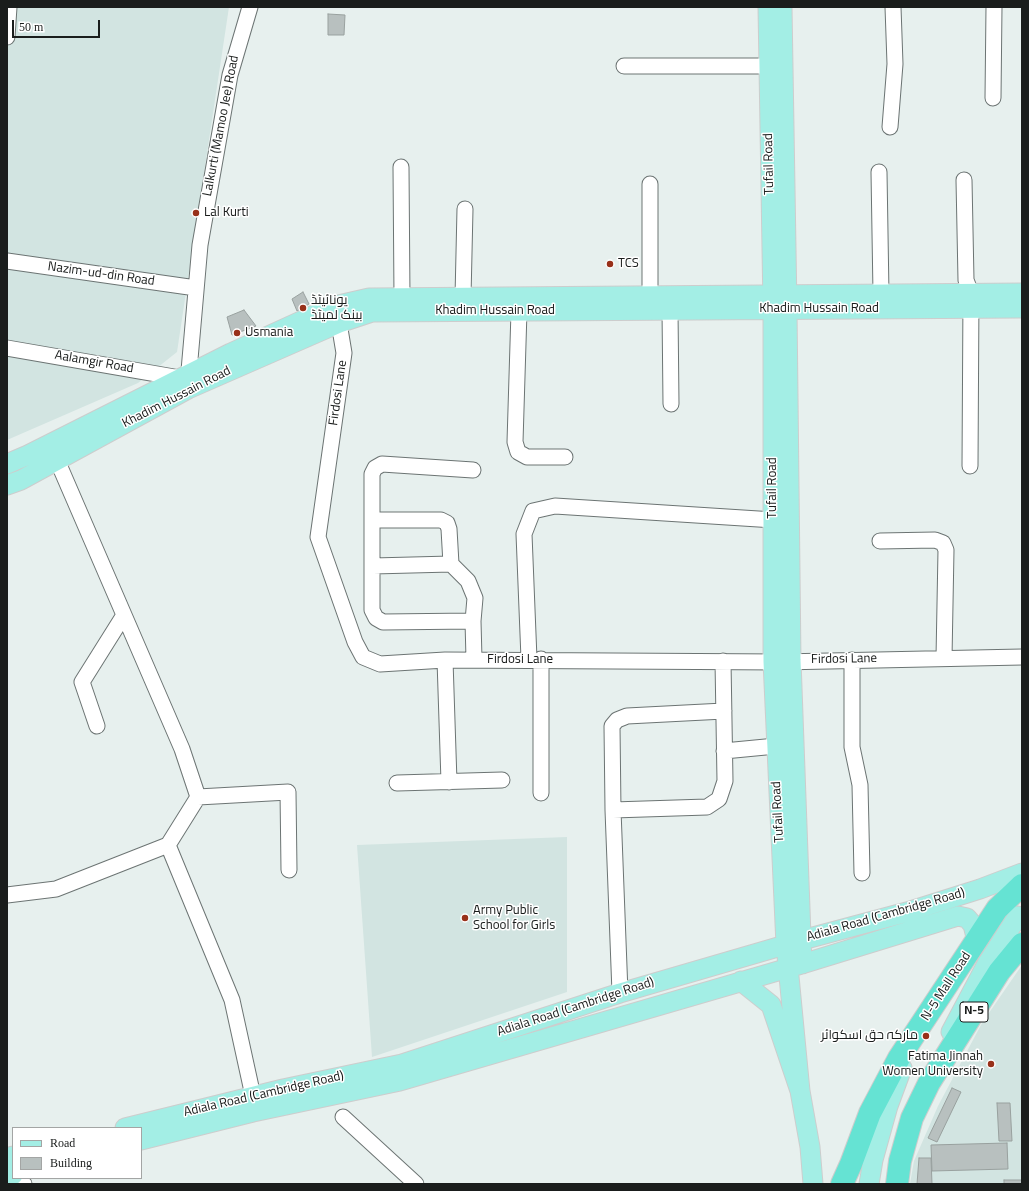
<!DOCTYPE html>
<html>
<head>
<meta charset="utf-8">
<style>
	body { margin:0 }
	#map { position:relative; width:1029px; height:1191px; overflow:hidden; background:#e7f0ee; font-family:Georgia,serif }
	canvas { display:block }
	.frame { position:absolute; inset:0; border:8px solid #1a1d1c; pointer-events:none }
	.legend { position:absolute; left:12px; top:1127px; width:130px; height:52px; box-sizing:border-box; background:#fff; border:1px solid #a3a5a4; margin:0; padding:5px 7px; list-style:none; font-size:12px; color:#1a1d1c }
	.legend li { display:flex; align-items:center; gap:8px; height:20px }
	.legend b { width:20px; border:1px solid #a3a5a4 }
	.scale { position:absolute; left:12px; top:20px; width:88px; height:18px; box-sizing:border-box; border:2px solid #1a1d1c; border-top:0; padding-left:5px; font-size:12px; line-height:14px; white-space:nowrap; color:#1a1d1c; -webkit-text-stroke:3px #fff; paint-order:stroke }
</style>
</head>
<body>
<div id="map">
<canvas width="1029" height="1191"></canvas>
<div class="frame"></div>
<ul class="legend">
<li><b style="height:5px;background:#a3eee5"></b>Road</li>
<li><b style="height:11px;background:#b8c0bf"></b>Building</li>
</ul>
<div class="scale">50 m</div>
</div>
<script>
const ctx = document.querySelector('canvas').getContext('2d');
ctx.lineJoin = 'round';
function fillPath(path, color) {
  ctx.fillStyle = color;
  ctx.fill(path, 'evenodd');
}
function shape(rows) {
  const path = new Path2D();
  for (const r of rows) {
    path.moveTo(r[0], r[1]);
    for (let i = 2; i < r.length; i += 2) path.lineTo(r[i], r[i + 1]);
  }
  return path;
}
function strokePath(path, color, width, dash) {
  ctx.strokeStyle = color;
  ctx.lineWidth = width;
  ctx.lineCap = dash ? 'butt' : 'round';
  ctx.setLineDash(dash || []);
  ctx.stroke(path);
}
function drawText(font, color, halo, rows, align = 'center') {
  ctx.font = font + ' Georgia,Cairo,serif';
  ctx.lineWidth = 3;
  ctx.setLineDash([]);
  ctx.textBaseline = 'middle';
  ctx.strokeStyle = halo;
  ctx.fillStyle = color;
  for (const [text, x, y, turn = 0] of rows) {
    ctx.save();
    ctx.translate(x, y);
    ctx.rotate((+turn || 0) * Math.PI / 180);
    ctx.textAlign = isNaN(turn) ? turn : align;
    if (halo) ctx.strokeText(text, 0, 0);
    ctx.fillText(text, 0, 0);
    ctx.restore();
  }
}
fillPath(shape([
	[7,7,229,7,177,352,138,383,7,440],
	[567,837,567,992,372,1057,357,845],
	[1022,965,1022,1184,910,1184,914,1161,938,1106,982,1023]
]), '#d2e4e1');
const building = shape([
	[328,14,345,15,344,35,328,35,328,14],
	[303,292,309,304,297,311,292,299,303,292],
	[244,310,256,326,232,335,227,317,244,310],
	[952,1088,961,1092,937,1142,928,1138,952,1088],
	[997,1103,1010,1103,1012,1141,999,1141,997,1103],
	[1007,1143,1008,1169,932,1171,931,1145,1007,1143],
	[919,1158,931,1158,932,1184,917,1184,919,1158],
	[1004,1180,1022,1180,1022,1184,1004,1184,1004,1180]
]);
fillPath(building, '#b8c0bf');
strokePath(building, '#99a19f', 1);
const minor = shape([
	[7,37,9,7],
	[624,66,769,66],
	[993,98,994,7],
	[890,127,895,64,893,7],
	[401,167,402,298],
	[879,172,881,294],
	[964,180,966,280,971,293,970,466],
	[650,184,650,295],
	[7,261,196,288],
	[463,297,465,209],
	[670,310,671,404],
	[519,311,515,442,518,452,527,457,565,457],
	[339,323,344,353,318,537,355,642,363,657,380,664,445,660,781,662,1022,657],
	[7,348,180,378],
	[188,382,200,245,230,75,250,7],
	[473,470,382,464,375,468,372,474,372,610,376,618,383,622,473,621,474,659],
	[372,520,441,520,447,523,449,529,451,564,468,581,475,598,473,621],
	[880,541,935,540,943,543,946,550,944,658],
	[373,566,451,564],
	[529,659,524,534,533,511,555,506,774,520],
	[445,660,449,782],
	[852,660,852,747,860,785,862,873],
	[723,661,725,781,719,799,707,807,613,810,612,726,617,720,627,716,724,711],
	[97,726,82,682,124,615],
	[724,751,776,746],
	[397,783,502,780],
	[541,793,541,659],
	[198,797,288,792,289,870],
	[613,810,620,993],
	[168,845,232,1000,253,1096],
	[7,895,56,889,168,845,198,797,182,749,57,460],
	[343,1117,416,1184],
	[17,1178,24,1184]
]);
const major = shape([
	[768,7,773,309,773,661,786,945,800,1091],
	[782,7,787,309,791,660,802,964],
	[7,464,28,455,231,353,334,306,369,298,1022,293],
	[7,485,21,480,188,389,339,323,372,312,1022,308],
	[741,981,771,1005,800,1091,810,1147,813,1184],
	[951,1032,987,964,1018,916],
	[125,1128,283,1089,402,1064,620,993,802,940,907,912,980,889,1022,873],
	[141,1140,253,1112,400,1081,802,964,958,916,967,918,973,925,976,937,974,946],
	[7,1158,13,1156],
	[7,1176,13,1175],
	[869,1184,873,1160,888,1106,902,1068]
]);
const highway = shape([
	[842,1184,851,1164,870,1113,899,1058,997,909,1022,885],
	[897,1184,900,1161,912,1118,929,1083,999,972,1022,944]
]);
strokePath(minor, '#6c7473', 17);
strokePath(major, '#cdcdcd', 21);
strokePath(highway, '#cdcdcd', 24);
strokePath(minor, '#fff', 15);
strokePath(major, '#a3eee5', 19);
strokePath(highway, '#65e3d3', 22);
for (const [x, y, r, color] of [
	[196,213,4,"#983019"],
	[610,264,4,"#983019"],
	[303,308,4,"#983019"],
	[237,333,4,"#983019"],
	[465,918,4,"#983019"],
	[926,1036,4,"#983019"],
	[991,1064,4,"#983019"]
]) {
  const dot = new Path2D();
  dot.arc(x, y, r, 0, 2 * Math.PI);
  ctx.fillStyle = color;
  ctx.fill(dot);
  strokePath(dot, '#fff', 1.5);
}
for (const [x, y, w] of [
	[974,1012,28]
]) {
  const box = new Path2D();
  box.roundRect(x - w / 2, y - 10, w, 20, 3);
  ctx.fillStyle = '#fff';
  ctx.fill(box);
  strokePath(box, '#1a1d1c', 1);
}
drawText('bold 12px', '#1a1d1c', null, [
	["N-5",974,1012]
]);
drawText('13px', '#1a1d1c', '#fff', [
	["Lalkurti (Mamoo Jee) Road",222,126,-79],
	["Tufail Road",770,164,-91],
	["Nazim-ud-din Road",101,275,8],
	["Khadim Hussain Road",819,309],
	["Khadim Hussain Road",495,311],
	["Aalamgir Road",94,363,10],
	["Firdosi Lane",339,393,-82],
	["Khadim Hussain Road",177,398,-27],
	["Tufail Road",773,488,-90],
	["Firdosi Lane",520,660],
	["Firdosi Lane",844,660,-1],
	["Tufail Road",779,812,-93],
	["Adiala Road (Cambridge Road)",886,916,-16],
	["N-5 Mall Road",947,987,-57],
	["Adiala Road (Cambridge Road)",576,1008,-18],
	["Adiala Road (Cambridge Road)",264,1095,-13]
]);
drawText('13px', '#1a1d1c', '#fff', [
	["Lal Kurti",204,213],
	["TCS",618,264],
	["یونائیٹڈ",311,301],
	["بینک لمیٹڈ",311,316],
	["Usmania",245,333],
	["Army Public",473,911],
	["School for Girls",473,926],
	["مارکہ حق اسکوائر",918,1036,"right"],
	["Fatima Jinnah",983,1057,"right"],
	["Women University",983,1072,"right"]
], 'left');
</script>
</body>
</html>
